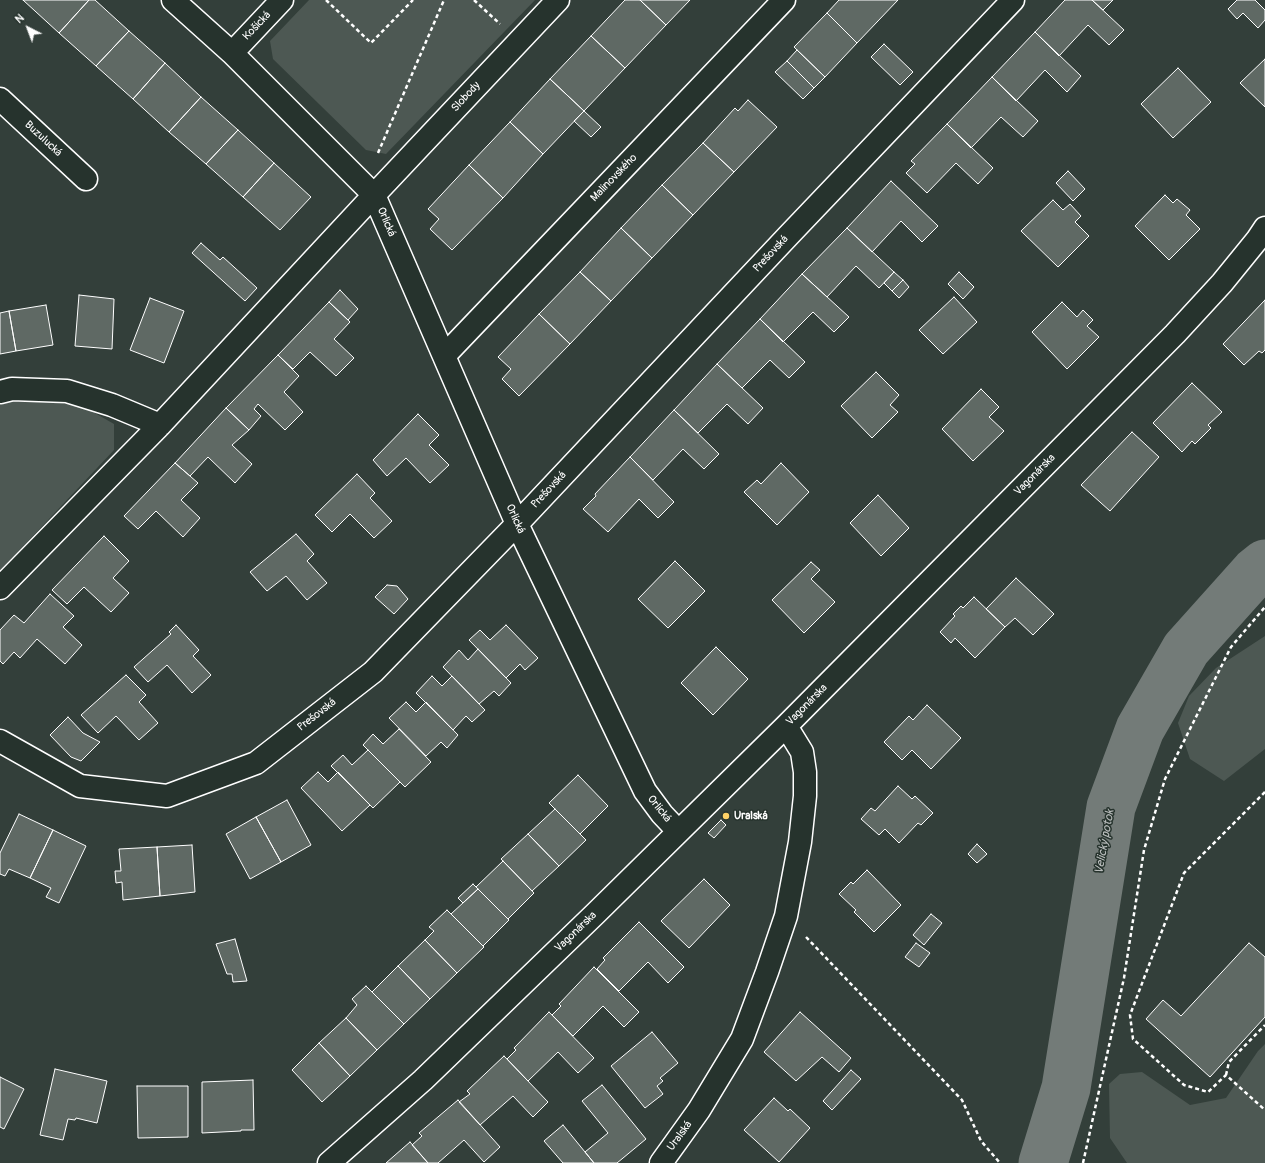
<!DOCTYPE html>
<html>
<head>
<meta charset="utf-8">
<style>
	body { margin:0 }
	#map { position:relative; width:1265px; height:1163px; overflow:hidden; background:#333f3a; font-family:Pangolin,sans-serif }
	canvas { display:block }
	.north { position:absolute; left:8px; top:8px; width:40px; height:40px; -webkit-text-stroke:3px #26332d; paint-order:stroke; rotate:318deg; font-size:11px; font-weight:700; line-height:16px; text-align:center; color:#fff }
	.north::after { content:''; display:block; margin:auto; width:14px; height:18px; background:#fff; clip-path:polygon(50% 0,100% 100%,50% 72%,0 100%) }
</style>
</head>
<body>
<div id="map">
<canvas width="1265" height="1163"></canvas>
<div class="north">N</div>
</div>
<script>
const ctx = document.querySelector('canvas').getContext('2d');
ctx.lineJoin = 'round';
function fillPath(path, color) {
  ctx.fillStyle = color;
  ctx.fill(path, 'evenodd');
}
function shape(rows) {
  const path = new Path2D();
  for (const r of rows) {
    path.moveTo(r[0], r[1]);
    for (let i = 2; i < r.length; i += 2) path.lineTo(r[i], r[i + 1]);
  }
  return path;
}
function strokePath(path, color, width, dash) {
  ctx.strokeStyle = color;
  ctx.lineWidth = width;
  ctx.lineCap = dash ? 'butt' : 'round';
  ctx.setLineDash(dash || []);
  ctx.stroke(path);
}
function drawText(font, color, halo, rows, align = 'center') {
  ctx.font = font + ' Pangolin,sans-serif';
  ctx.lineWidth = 3;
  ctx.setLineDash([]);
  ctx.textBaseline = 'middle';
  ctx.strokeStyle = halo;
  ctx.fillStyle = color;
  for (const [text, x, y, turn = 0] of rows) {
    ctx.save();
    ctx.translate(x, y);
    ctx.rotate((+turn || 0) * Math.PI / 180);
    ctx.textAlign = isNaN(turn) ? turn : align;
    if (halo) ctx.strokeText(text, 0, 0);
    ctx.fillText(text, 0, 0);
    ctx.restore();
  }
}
fillPath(shape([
	[309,0,535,0,386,154,366,150,273,59,270,41],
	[13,401,79,404,114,424,114,450,0,571,0,405],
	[1265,636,1265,749,1224,781,1190,759,1178,723,1189,696,1216,668],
	[1265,1044,1265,1163,1127,1163,1110,1138,1109,1084,1120,1074,1142,1072,1190,1105,1226,1098,1258,1051]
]), '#4d5853');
strokePath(shape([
	[1043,1163,1066,1088,1111,807,1140,729,1186,649,1255,572,1265,564]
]), '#737b78', 49);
const building = shape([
	[23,0,89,0,59,33,23,0],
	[89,0,95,0,129,31,96,66,59,33,89,0],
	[625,0,640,0,666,25,625,68,591,36,625,0],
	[640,0,690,0,666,25,640,0],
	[839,0,898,0,857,43,827,13,839,0],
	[1065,0,1092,0,1124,30,1109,45,1088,25,1059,56,1035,32,1065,0],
	[1092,0,1113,0,1103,10,1092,0],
	[1237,0,1255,0,1265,10,1265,20,1258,28,1243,13,1237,19,1228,9,1237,0],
	[827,13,857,43,825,77,794,47,827,13],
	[129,31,165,63,133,99,96,66,129,31],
	[1035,32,1081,76,1067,92,1045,70,1016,101,992,77,1035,32],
	[591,36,625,68,584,111,550,79,591,36],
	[884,44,913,72,900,85,871,57,884,44],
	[797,50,825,77,814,88,787,61,797,50],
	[1265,59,1265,107,1240,83,1265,59],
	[787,61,814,88,803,99,775,72,787,61],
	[165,63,201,97,169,132,133,99,165,63],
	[1178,68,1211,102,1173,138,1141,104,1178,68],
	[992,77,1038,121,1023,137,1001,117,971,148,947,124,992,77],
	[550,79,584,111,543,154,510,122,550,79],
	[201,97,238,130,206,164,169,132,201,97],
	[748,100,777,127,734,172,703,143,735,108,738,111,748,100],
	[584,111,601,127,591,137,574,121,584,111],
	[510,122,543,154,503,198,469,165,510,122],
	[947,124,993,168,978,184,956,163,927,193,906,173,915,164,911,161,947,124],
	[238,130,274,163,243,197,206,164,238,130],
	[703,143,734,172,693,215,662,185,703,143],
	[274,163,311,197,280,230,243,197,274,163],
	[469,165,503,198,452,250,430,229,439,219,428,209,469,165],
	[1068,171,1085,189,1073,201,1056,183,1068,171],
	[891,181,938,226,922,242,901,221,872,252,847,228,891,181],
	[662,185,693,215,652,258,621,228,662,185],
	[1165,195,1173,203,1177,199,1190,210,1186,215,1200,229,1169,260,1135,226,1165,195],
	[1053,200,1063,210,1070,204,1081,216,1075,222,1089,236,1058,267,1021,231,1053,200],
	[621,228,652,258,611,301,580,272,621,228],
	[847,228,894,272,879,288,856,266,827,297,802,274,847,228],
	[201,243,220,260,223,257,257,288,245,301,192,253,201,243],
	[580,272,611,301,570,344,539,314,580,272],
	[894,272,903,280,892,291,884,283,894,272],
	[959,272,974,287,963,299,948,284,959,272],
	[802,274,849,317,834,332,813,312,783,342,760,319,802,274],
	[903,280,909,287,899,298,892,291,903,280],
	[340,290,358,309,348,320,329,302,340,290],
	[79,295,114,299,112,349,75,346,79,295],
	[954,297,977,322,943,354,919,330,954,297],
	[150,298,184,311,164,363,130,350,150,298],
	[1265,300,1265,350,1262,353,1259,351,1244,365,1223,344,1265,300],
	[329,302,350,322,334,339,354,358,336,376,310,352,293,369,278,355,329,302],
	[1062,302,1077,317,1083,310,1093,320,1087,326,1099,337,1067,369,1032,332,1062,302],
	[46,305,53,345,16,351,9,311,46,305],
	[9,311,16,351,0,354,0,313,9,311],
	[539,314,570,344,519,396,502,379,511,369,498,357,539,314],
	[760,319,805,362,789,378,770,360,742,388,717,364,760,319],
	[278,355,299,376,284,392,303,412,285,430,258,404,254,409,261,416,249,430,226,408,278,355],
	[717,364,763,408,748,424,727,404,698,433,674,410,717,364],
	[876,372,899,395,890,405,898,412,872,438,841,406,876,372],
	[1192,383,1222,412,1208,425,1211,428,1195,444,1192,441,1182,452,1153,423,1192,383],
	[981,389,999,407,989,417,1004,431,973,461,942,429,981,389],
	[226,408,249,430,232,445,252,464,235,483,208,457,190,476,175,463,226,408],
	[674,410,719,454,704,469,683,449,653,480,630,457,674,410],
	[418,414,439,435,429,445,449,465,430,483,406,458,387,476,373,460,418,414],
	[1132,432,1159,457,1110,511,1081,485,1132,432],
	[630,457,674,502,658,518,639,499,608,532,583,509,596,496,595,494,630,457],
	[175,463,198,483,181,500,200,518,183,537,156,511,138,529,124,516,175,463],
	[781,463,809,492,777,525,744,492,757,480,761,484,781,463],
	[357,474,375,493,370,498,392,521,374,538,350,514,332,532,315,515,357,474],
	[878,495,909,528,881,556,850,523,878,495],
	[296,534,314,554,307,561,327,583,307,600,286,576,267,591,250,572,296,534],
	[104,536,129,561,113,578,129,593,111,612,84,587,67,604,52,590,104,536],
	[675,561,705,591,668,628,638,599,675,561],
	[811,562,820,570,811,579,835,602,804,633,772,600,811,562],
	[1016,578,1054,614,1033,635,1015,618,1005,627,986,609,1016,578],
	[387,585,397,586,408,599,394,614,375,597,387,585],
	[50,594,74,616,63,627,82,645,65,664,37,639,20,658,14,652,3,664,0,661,0,630,14,615,24,623,50,594],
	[974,597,1005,627,975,658,955,638,951,643,940,632,955,616,953,614,961,606,963,608,974,597],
	[176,625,199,650,193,656,211,675,192,693,167,665,148,682,134,667,171,634,169,632,176,625],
	[506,625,538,658,525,670,520,664,506,678,469,640,480,630,490,640,506,625],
	[716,647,748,679,713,715,681,683,716,647],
	[478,649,511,683,499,696,494,691,479,704,443,667,459,650,468,660,478,649],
	[126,675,146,695,139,702,158,723,139,740,116,716,98,733,81,715,126,675],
	[432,676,442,686,452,676,485,710,472,722,466,716,453,730,416,693,432,676],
	[406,702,416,712,426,702,458,735,447,748,441,742,426,756,389,718,406,702],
	[927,705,961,738,931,769,912,750,902,760,884,742,909,716,913,720,927,705],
	[68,717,83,733,100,742,81,761,71,757,50,735,68,717],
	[399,729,431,762,405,787,363,745,373,734,383,744,399,729],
	[368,750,400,782,373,808,331,766,343,755,352,765,368,750],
	[318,772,328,782,338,772,370,805,342,831,301,788,318,772],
	[578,775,608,806,580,834,549,803,578,775],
	[898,786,912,799,915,796,933,813,921,825,918,823,899,843,885,829,879,835,861,819,871,808,875,811,898,786],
	[287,800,311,845,281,862,256,817,287,800],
	[555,809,586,840,559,866,528,834,555,809],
	[19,814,53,830,30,878,9,869,5,876,0,874,0,853,19,814],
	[256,817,281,862,250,879,226,834,256,817],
	[721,820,726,825,714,838,708,833,721,820],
	[53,830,86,846,59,903,46,897,51,888,30,878,53,830],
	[528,834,559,866,532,891,501,859,528,834],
	[977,844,987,854,977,863,968,854,977,844],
	[192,845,195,892,160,896,157,847,192,845],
	[157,847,160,896,123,900,122,882,116,883,115,871,121,871,119,849,157,847],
	[503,861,534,893,508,919,476,887,503,861],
	[867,870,901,905,874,932,854,912,856,910,839,894,851,882,853,884,867,870],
	[704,879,730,905,689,948,661,921,704,879],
	[473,884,478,889,463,903,458,898,473,884],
	[478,889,509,920,483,946,451,914,478,889],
	[447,910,484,947,457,973,425,940,434,931,429,927,447,910],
	[931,914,942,923,924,945,913,935,931,914],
	[639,922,684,967,668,983,648,962,619,991,597,969,605,960,603,958,639,922],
	[235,939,247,981,233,982,232,974,227,974,216,944,235,939],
	[425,940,457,973,430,999,398,966,425,940],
	[916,943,930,953,919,967,905,957,916,943],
	[1249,943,1265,957,1265,1017,1210,1077,1146,1019,1163,1000,1181,1016,1249,943],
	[398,966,430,999,404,1024,372,992,398,966],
	[594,967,639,1012,624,1027,603,1006,573,1036,552,1015,561,1006,559,1004,594,967],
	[366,986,404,1024,377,1050,346,1018,357,1005,352,999,366,986],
	[549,1012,594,1058,578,1073,558,1052,528,1081,507,1059,516,1050,514,1048,549,1012],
	[800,1012,851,1058,839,1072,822,1057,796,1081,764,1052,800,1012],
	[346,1018,377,1050,350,1076,319,1043,346,1018],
	[652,1032,678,1063,660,1078,663,1081,657,1086,663,1094,645,1108,611,1066,652,1032],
	[319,1043,350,1076,322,1102,292,1070,319,1043],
	[504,1056,548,1102,533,1117,513,1096,480,1125,459,1102,470,1094,467,1091,504,1056],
	[55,1069,107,1081,97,1123,76,1118,75,1120,68,1119,63,1140,40,1135,55,1069],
	[851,1070,861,1079,832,1110,823,1101,851,1070],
	[0,1077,24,1089,4,1129,0,1127,0,1077],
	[253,1080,254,1130,241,1130,241,1131,202,1133,202,1082,253,1080],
	[602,1085,646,1139,617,1163,594,1163,585,1152,608,1133,582,1101,602,1085],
	[137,1086,188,1086,188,1137,138,1138,137,1086],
	[774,1098,788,1111,790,1109,810,1128,779,1162,744,1130,774,1098],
	[458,1100,500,1147,484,1162,464,1140,438,1163,428,1163,412,1145,422,1136,419,1133,458,1100],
	[563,1125,585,1152,594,1163,563,1163,544,1141,563,1125],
	[410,1142,428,1163,386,1163,410,1142]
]);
fillPath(building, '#5f6964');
strokePath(building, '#fff', 1);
const minor = shape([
	[173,0,232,53,374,195,517,524,645,791,662,814,678,831],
	[232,53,282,0],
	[0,99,86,179],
	[444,356,784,0],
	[0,392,12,389,67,391,112,405,160,425],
	[0,588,160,425,374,195,558,0],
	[0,741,80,786,167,796,256,763,373,672,517,524,788,236,1013,0],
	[329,1163,423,1080,595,914,786,726,1175,334,1222,283,1257,240,1265,228],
	[661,1163,699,1110,742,1039,767,972,786,916,800,842,805,796,805,772,802,752,786,726]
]);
strokePath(minor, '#fff', 25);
strokePath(shape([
	[326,0,371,43,413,0],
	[474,0,500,24],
	[378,153,444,0],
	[1265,792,1184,873,1130,1015,1133,1039,1184,1085,1208,1092,1226,1075,1265,1110],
	[806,937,962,1100,981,1141,1000,1163],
	[1226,1075,1229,1062,1265,1025],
	[1083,1163,1124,978,1144,850,1165,779,1231,647,1265,607]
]), '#fff', 2.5, [4, 3]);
strokePath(minor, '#26332d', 22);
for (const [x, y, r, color] of [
	[726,816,4,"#ffd166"]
]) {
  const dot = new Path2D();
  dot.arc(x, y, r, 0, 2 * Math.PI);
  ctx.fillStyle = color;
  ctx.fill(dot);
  strokePath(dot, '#26332d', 1.5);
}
drawText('11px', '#fff', '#26332d', [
	["Košická",257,26,-46],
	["Slobody",466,97,-47],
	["Buzulucká",43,139,43],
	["Malinovského",614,178,-46],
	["Orlická",386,222,67],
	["Prešovská",771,254,-47],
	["Vagonárska",1035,475,-45],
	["Prešovská",549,490,-47],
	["Orlická",515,519,66],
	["Vagonárska",807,705,-45],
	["Prešovská",317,715,-38],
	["Orlická",659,809,51],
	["Vagonárska",576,932,-44],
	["Uralská",680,1136,-54]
]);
drawText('bold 11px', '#fff', '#26332d', [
	["Uralská",734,816]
], 'left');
drawText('italic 12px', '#b9bdbc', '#26332d', [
	["Velický potok",1105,842,-80]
]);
</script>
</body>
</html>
